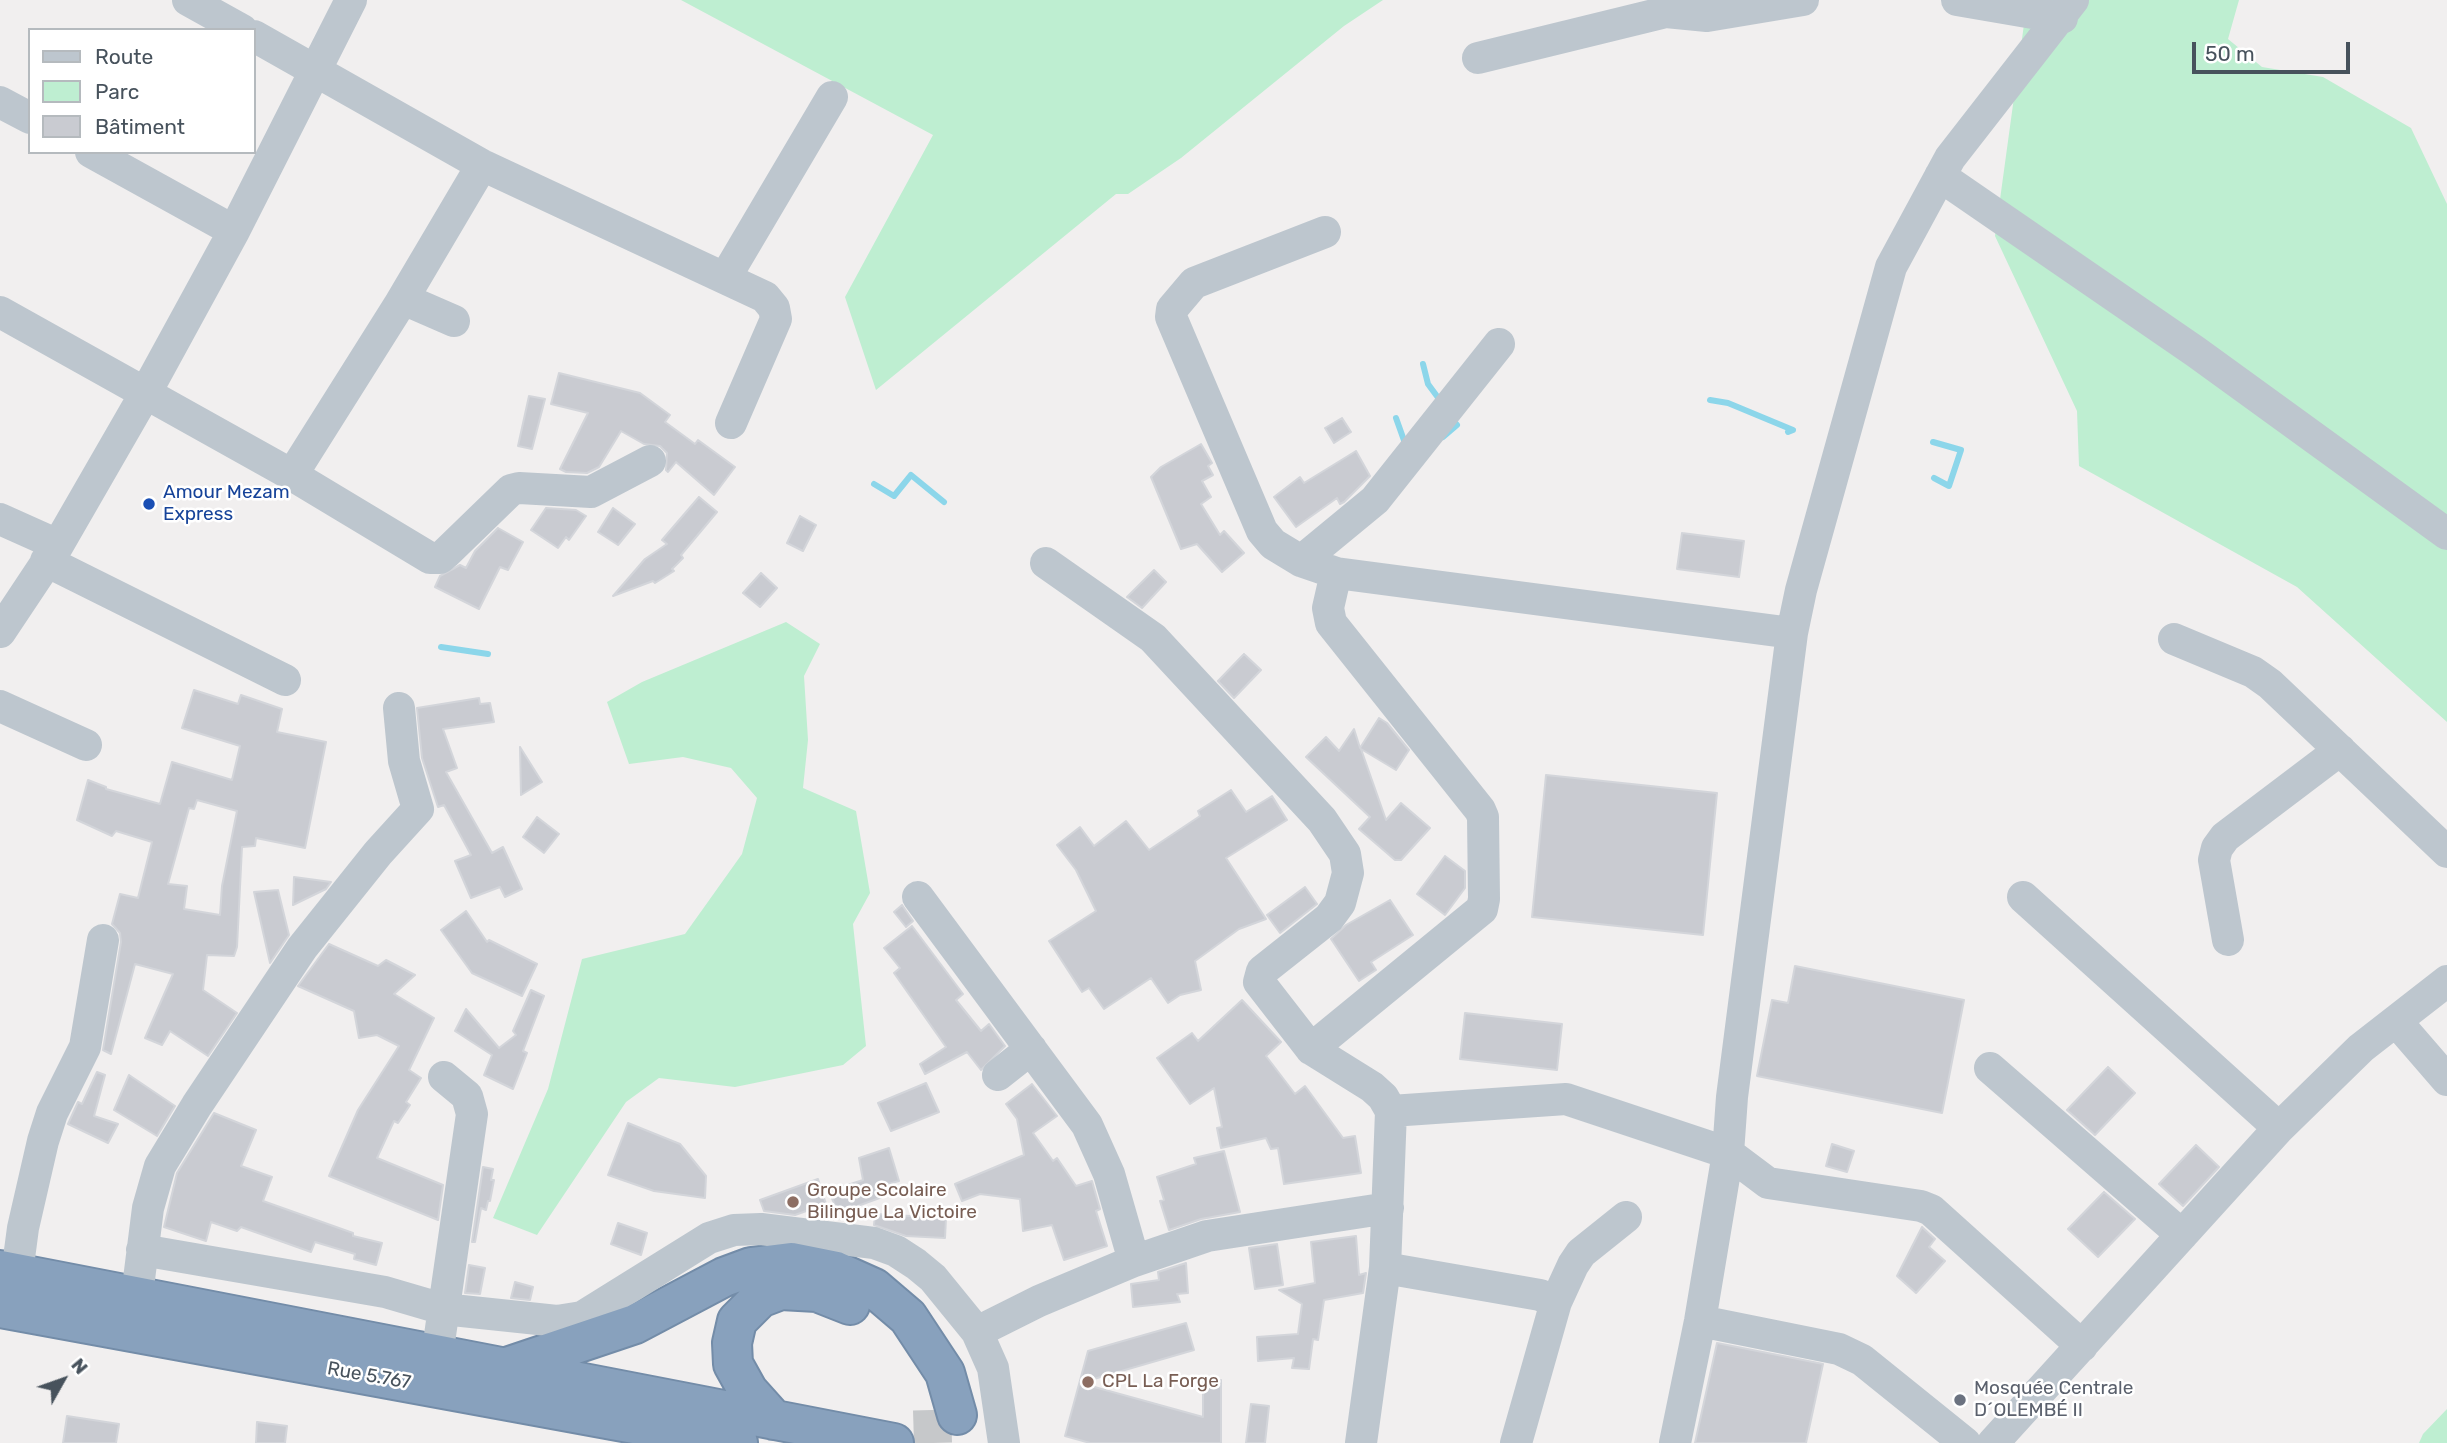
<!DOCTYPE html>
<html>
<head>
<meta charset="utf-8">
<style>
	body { margin:0 }
	#map { position:relative; width:2447px; height:1443px; overflow:hidden; background:#f1efef; font-family:Rubik,sans-serif }
	canvas { display:block }
	.legend { position:absolute; left:28px; top:28px; width:228px; height:126px; box-sizing:border-box; background:#fff; border:2px solid #b5babe; margin:0; padding:9px 12px; list-style:none; font-size:21px; color:#47525c }
	.legend li { display:flex; align-items:center; gap:14px; height:35px }
	.legend b { width:35px; border:2px solid #b5babe }
	.north { position:absolute; left:28px; top:1345px; width:70px; height:70px; -webkit-text-stroke:5px #fff; paint-order:stroke; rotate:50deg; font-size:19px; font-weight:700; line-height:28px; text-align:center; color:#47525c }
	.north::after { content:''; display:block; margin:auto; width:24px; height:32px; background:#47525c; clip-path:polygon(50% 0,100% 100%,50% 72%,0 100%) }
	.scale { position:absolute; left:2192px; top:42px; width:158px; height:32px; box-sizing:border-box; border:4px solid #47525c; border-top:0; padding-left:9px; font-size:21px; line-height:24px; white-space:nowrap; color:#47525c; -webkit-text-stroke:5px #fff; paint-order:stroke }
</style>
</head>
<body>
<div id="map">
<canvas width="2447" height="1443"></canvas>
<ul class="legend">
<li><b style="height:9px;background:#bdc6ce"></b>Route</li>
<li><b style="height:19px;background:#beeed1"></b>Parc</li>
<li><b style="height:19px;background:#c9cbd1"></b>Bâtiment</li>
</ul>
<div class="north">N</div>
<div class="scale">50 m</div>
</div>
<script>
const ctx = document.querySelector('canvas').getContext('2d');
ctx.lineJoin = 'round';
function fillPath(path, color) {
  ctx.fillStyle = color;
  ctx.fill(path, 'evenodd');
}
function shape(rows) {
  const path = new Path2D();
  for (const r of rows) {
    path.moveTo(r[0], r[1]);
    for (let i = 2; i < r.length; i += 2) path.lineTo(r[i], r[i + 1]);
  }
  return path;
}
function strokePath(path, color, width, dash) {
  ctx.strokeStyle = color;
  ctx.lineWidth = width;
  ctx.lineCap = dash ? 'butt' : 'round';
  ctx.setLineDash(dash || []);
  ctx.stroke(path);
}
function drawText(font, color, halo, rows, align = 'center') {
  ctx.font = font + ' Rubik,sans-serif';
  ctx.lineWidth = 5;
  ctx.setLineDash([]);
  ctx.textBaseline = 'middle';
  ctx.strokeStyle = halo;
  ctx.fillStyle = color;
  for (const [text, x, y, turn = 0] of rows) {
    ctx.save();
    ctx.translate(x, y);
    ctx.rotate((+turn || 0) * Math.PI / 180);
    ctx.textAlign = isNaN(turn) ? turn : align;
    if (halo) ctx.strokeText(text, 0, 0);
    ctx.fillText(text, 0, 0);
    ctx.restore();
  }
}
fillPath(shape([
	[681,0,1383,0,1344,26,1181,158,1128,194,1116,194,876,390,845,297,933,135],
	[2037,0,2239,0,2228,39,2262,67,2323,77,2411,128,2447,204,2447,722,2297,587,2079,466,2077,411,1995,236,2025,17],
	[786,622,820,644,804,676,808,740,803,788,856,811,870,893,853,924,866,1046,843,1065,735,1087,659,1078,626,1102,537,1235,493,1218,548,1089,582,959,685,934,742,854,757,798,731,768,683,757,629,764,607,702,642,682],
	[2447,1409,2447,1443,2419,1443,2423,1434]
]), '#beeed1');
strokePath(shape([
	[1423,364,1428,384,1442,403],
	[1710,400,1728,403,1793,430,1788,432],
	[1396,418,1406,446],
	[1443,437,1457,425,1451,418],
	[1933,442,1961,450,1949,486,1934,478],
	[874,484,894,496,911,475,944,502],
	[441,647,488,654]
]), '#8cd6ea', 6);
const building = shape([
	[559,373,640,393,670,415,665,422,695,444,698,440,735,467,714,495,676,462,668,472,666,470,667,453,660,446,644,444,621,431,599,467,587,473,566,472,560,469,588,413,551,404,559,373],
	[529,396,545,399,532,449,518,446,529,396],
	[1342,418,1351,432,1334,443,1325,428,1342,418],
	[1201,444,1212,463,1208,466,1213,475,1202,481,1211,497,1201,504,1220,535,1224,531,1244,553,1222,572,1197,544,1181,549,1151,477,1161,467,1201,444],
	[1356,451,1370,476,1344,502,1340,504,1337,498,1296,527,1274,497,1300,477,1304,483,1356,451],
	[699,497,717,512,681,555,683,558,672,569,674,571,655,583,653,581,613,596,645,559,667,544,662,540,699,497],
	[546,508,576,510,586,516,569,540,566,537,558,548,531,530,546,508],
	[613,508,635,524,618,545,598,532,613,508],
	[800,516,816,525,803,551,787,543,800,516],
	[498,528,523,542,508,570,500,567,479,609,435,587,440,576,460,565,466,568,475,551,498,528],
	[1682,533,1744,541,1739,577,1677,569,1682,533],
	[1154,570,1166,582,1142,608,1127,597,1154,570],
	[761,573,777,588,760,607,743,593,761,573],
	[1244,654,1261,670,1234,698,1218,681,1244,654],
	[194,690,238,704,241,695,282,709,277,732,326,742,305,848,256,838,255,846,242,847,237,947,234,956,207,955,203,990,237,1013,208,1056,170,1031,162,1045,145,1038,173,974,135,964,111,1054,103,1050,121,942,120,933,112,924,120,894,138,898,152,842,116,831,112,836,77,820,88,780,106,787,106,789,160,804,172,762,232,780,240,746,182,728,194,690],
	[197,800,237,811,222,886,220,915,184,909,187,886,168,884,189,808,194,809,197,800],
	[479,698,480,704,490,703,494,722,443,729,457,768,446,772,492,853,503,847,522,889,505,897,500,887,471,898,455,861,471,855,444,805,438,807,422,758,417,708,479,698],
	[1379,718,1387,723,1409,750,1396,770,1361,749,1386,820,1401,803,1430,828,1401,860,1395,860,1359,829,1370,817,1306,757,1326,737,1339,751,1354,729,1360,748,1379,718],
	[520,747,542,782,521,795,520,747],
	[1546,775,1717,793,1703,935,1532,917,1546,775],
	[1231,790,1246,812,1272,796,1287,820,1226,858,1266,919,1239,929,1195,961,1201,990,1180,995,1168,1003,1151,978,1104,1009,1089,988,1082,992,1049,941,1096,911,1076,870,1057,845,1080,827,1094,846,1126,821,1149,850,1200,816,1198,811,1231,790],
	[537,817,559,834,544,853,523,837,537,817],
	[1445,856,1465,871,1465,888,1445,915,1417,894,1445,856],
	[294,877,331,882,326,889,293,905,294,877],
	[1305,887,1317,904,1280,933,1267,915,1305,887],
	[278,890,289,935,270,963,254,892,278,890],
	[1390,900,1413,935,1371,962,1376,970,1359,981,1331,939,1346,925,1390,900],
	[902,905,913,921,906,927,894,912,902,905],
	[466,911,487,942,489,940,537,964,522,996,472,973,441,930,466,911],
	[912,926,963,994,956,1000,981,1031,989,1024,1005,1046,981,1070,967,1052,925,1074,920,1064,946,1047,894,973,900,968,884,948,912,926],
	[329,944,378,966,386,960,415,975,394,994,434,1018,409,1070,421,1078,406,1102,410,1105,398,1123,394,1121,377,1158,443,1185,438,1220,329,1176,358,1110,399,1046,377,1035,359,1038,354,1011,298,986,329,944],
	[1795,966,1964,1000,1942,1113,1757,1076,1772,1000,1788,1003,1795,966],
	[531,990,544,996,523,1051,527,1053,513,1089,484,1075,492,1055,455,1031,466,1009,499,1048,516,1035,513,1031,531,990],
	[1242,1000,1281,1042,1266,1056,1295,1094,1305,1086,1343,1138,1355,1136,1361,1173,1284,1184,1278,1148,1271,1149,1266,1138,1221,1148,1217,1128,1222,1127,1214,1088,1190,1104,1157,1058,1192,1033,1198,1041,1242,1000],
	[1465,1013,1562,1024,1557,1070,1460,1059,1465,1013],
	[2108,1067,2135,1093,2095,1135,2067,1110,2108,1067],
	[97,1072,105,1075,94,1116,118,1124,108,1143,68,1124,78,1102,82,1104,97,1072],
	[129,1075,175,1106,157,1136,114,1110,129,1075],
	[926,1083,939,1112,891,1131,878,1103,926,1083],
	[1032,1084,1057,1116,1033,1133,1053,1161,1057,1158,1076,1186,1092,1181,1100,1209,1096,1211,1107,1246,1064,1260,1052,1225,1023,1231,1020,1199,980,1194,962,1201,955,1184,1024,1155,1017,1119,1006,1104,1032,1084],
	[214,1113,256,1130,241,1166,272,1177,263,1201,353,1233,353,1236,382,1243,376,1265,354,1259,355,1254,315,1242,311,1252,241,1227,237,1231,211,1222,206,1241,164,1227,177,1173,214,1113],
	[628,1123,680,1144,706,1176,705,1198,654,1191,608,1175,628,1123],
	[1832,1144,1854,1151,1847,1172,1826,1166,1832,1144],
	[2196,1145,2219,1167,2183,1206,2159,1184,2196,1145],
	[889,1148,899,1181,888,1184,888,1195,838,1213,829,1191,863,1180,859,1158,889,1148],
	[1224,1151,1240,1212,1201,1219,1169,1230,1160,1201,1164,1200,1157,1177,1196,1164,1194,1158,1224,1151],
	[483,1167,493,1169,491,1180,494,1180,490,1201,488,1201,486,1210,481,1208,475,1242,472,1242,483,1167],
	[818,1179,826,1204,795,1215,764,1211,760,1200,818,1179],
	[2104,1192,2135,1219,2098,1257,2068,1229,2104,1192],
	[875,1214,946,1218,945,1238,906,1236,874,1225,875,1214],
	[618,1223,647,1233,641,1255,611,1244,618,1223],
	[1922,1227,1935,1239,1929,1247,1945,1261,1916,1293,1897,1276,1922,1227],
	[1356,1236,1359,1275,1366,1273,1363,1293,1324,1300,1318,1340,1313,1339,1309,1369,1292,1368,1294,1358,1258,1361,1257,1337,1298,1334,1302,1304,1279,1290,1315,1283,1311,1242,1356,1236],
	[1277,1244,1283,1285,1255,1289,1249,1248,1277,1244],
	[1186,1263,1188,1293,1177,1294,1180,1302,1133,1307,1131,1284,1159,1280,1158,1272,1186,1263],
	[469,1265,485,1268,480,1294,465,1293,469,1265],
	[515,1282,533,1287,530,1300,511,1298,515,1282],
	[1186,1323,1194,1350,1080,1383,1203,1417,1203,1380,1221,1380,1221,1443,1090,1443,1065,1436,1088,1351,1186,1323],
	[1717,1343,1823,1364,1806,1443,1695,1443,1717,1343],
	[1251,1404,1269,1406,1265,1443,1246,1443,1251,1404],
	[67,1416,119,1424,116,1443,63,1443,67,1416],
	[257,1422,287,1426,285,1443,256,1443,257,1422]
]);
fillPath(building, '#c9cbd1');
strokePath(building, '#d3d5da', 2);
strokePath(shape([
	[932,1410,933,1443]
]), '#c6c8ca', 38, [38, 19]);
const highway = shape([
	[0,1270,894,1443],
	[0,1308,738,1443],
	[507,1367,635,1324,724,1277,751,1267,791,1262,836,1271,874,1288,908,1317,945,1373,957,1415],
	[774,1420,748,1391,733,1364,732,1343,737,1321,760,1298,781,1290,817,1292,850,1305]
]);
strokePath(highway, '#738ca8', 42);
strokePath(shape([
	[188,0,242,30],
	[1957,0,2062,18],
	[254,36,482,165,765,297,774,308,776,319,731,423],
	[1478,58,1666,12,1707,16,1803,0],
	[0,102,30,118],
	[91,152,234,231],
	[1940,176,2196,352,2447,534],
	[1325,232,1194,283,1172,309,1171,317,1262,531,1273,544,1301,561,1336,573,1792,633],
	[725,278,832,97],
	[401,302,482,165],
	[0,312,292,475,430,558,440,558,446,553,511,490,519,488,591,492,650,461],
	[292,475,401,302,408,301,454,321],
	[0,519,58,545],
	[46,561,285,680],
	[1301,561,1375,500,1499,344],
	[1046,563,1153,638,1322,820,1345,854,1348,873,1340,903,1329,918,1262,971,1259,982,1311,1049,1372,1087,1383,1097,1391,1111,1385,1268,1361,1443],
	[0,632,58,545,145,394,234,231,351,0],
	[2174,639,2253,672,2270,684,2447,852],
	[0,706,86,745],
	[918,897,1087,1125,1109,1174,1134,1261],
	[2023,897,2279,1128],
	[2228,940,2214,860,2217,848,2225,837,2340,750],
	[2396,1021,2447,1080],
	[1311,1049,1482,909,1484,899,1483,817,1480,810,1331,623,1328,608,1336,573],
	[1990,1068,2182,1235],
	[998,1075,1031,1049],
	[1391,1111,1566,1099,1728,1153,1768,1183,1921,1206,1931,1210,2082,1346],
	[142,1250,385,1292,443,1309,557,1321,582,1317,709,1238,734,1230,761,1229,874,1243,896,1251,916,1264,933,1278,977,1332,993,1368,1004,1443],
	[1385,1268,1540,1295,1556,1302],
	[17,1273,23,1228,43,1141,52,1113,85,1047,103,940],
	[137,1295,148,1208,160,1166,197,1105,302,948,378,853,418,809,404,761,399,708],
	[1700,1321,1839,1349,1862,1360,1965,1443],
	[977,1332,1039,1301,1134,1261,1207,1236,1388,1208],
	[437,1356,472,1114,467,1096,444,1077],
	[1516,1443,1556,1302,1573,1265,1581,1253,1626,1217],
	[1675,1443,1700,1321,1728,1153,1732,1097,1792,633,1801,590,1891,267,1950,158,2073,0],
	[1993,1443,2279,1128,2361,1048,2447,981]
]), '#bdc6ce', 32);
strokePath(highway, '#88a1bd', 38);
for (const [x, y, r, color] of [
	[149,504,7,"#1a4fb4"],
	[793,1202,7,"#8d6e63"],
	[1088,1382,7,"#8d6e63"],
	[1960,1400,7,"#6b7280"]
]) {
  const dot = new Path2D();
  dot.arc(x, y, r, 0, 2 * Math.PI);
  ctx.fillStyle = color;
  ctx.fill(dot);
  strokePath(dot, '#fff', 2.5);
}
drawText('19px', '#164399', '#fff', [
	["Amour Mezam",163,493],
	["Express",163,515]
], 'left');
drawText('19px', '#785e54', '#fff', [
	["Groupe Scolaire",807,1191],
	["Bilingue La Victoire",807,1213],
	["CPL La Forge",1102,1382]
], 'left');
drawText('19px', '#47525c', '#fff', [
	["Rue 5.767",369,1376,10]
]);
drawText('19px', '#5b616d', '#fff', [
	["Mosquée Centrale",1974,1389],
	["D´OLEMBÉ II",1974,1411]
], 'left');
</script>
</body>
</html>
